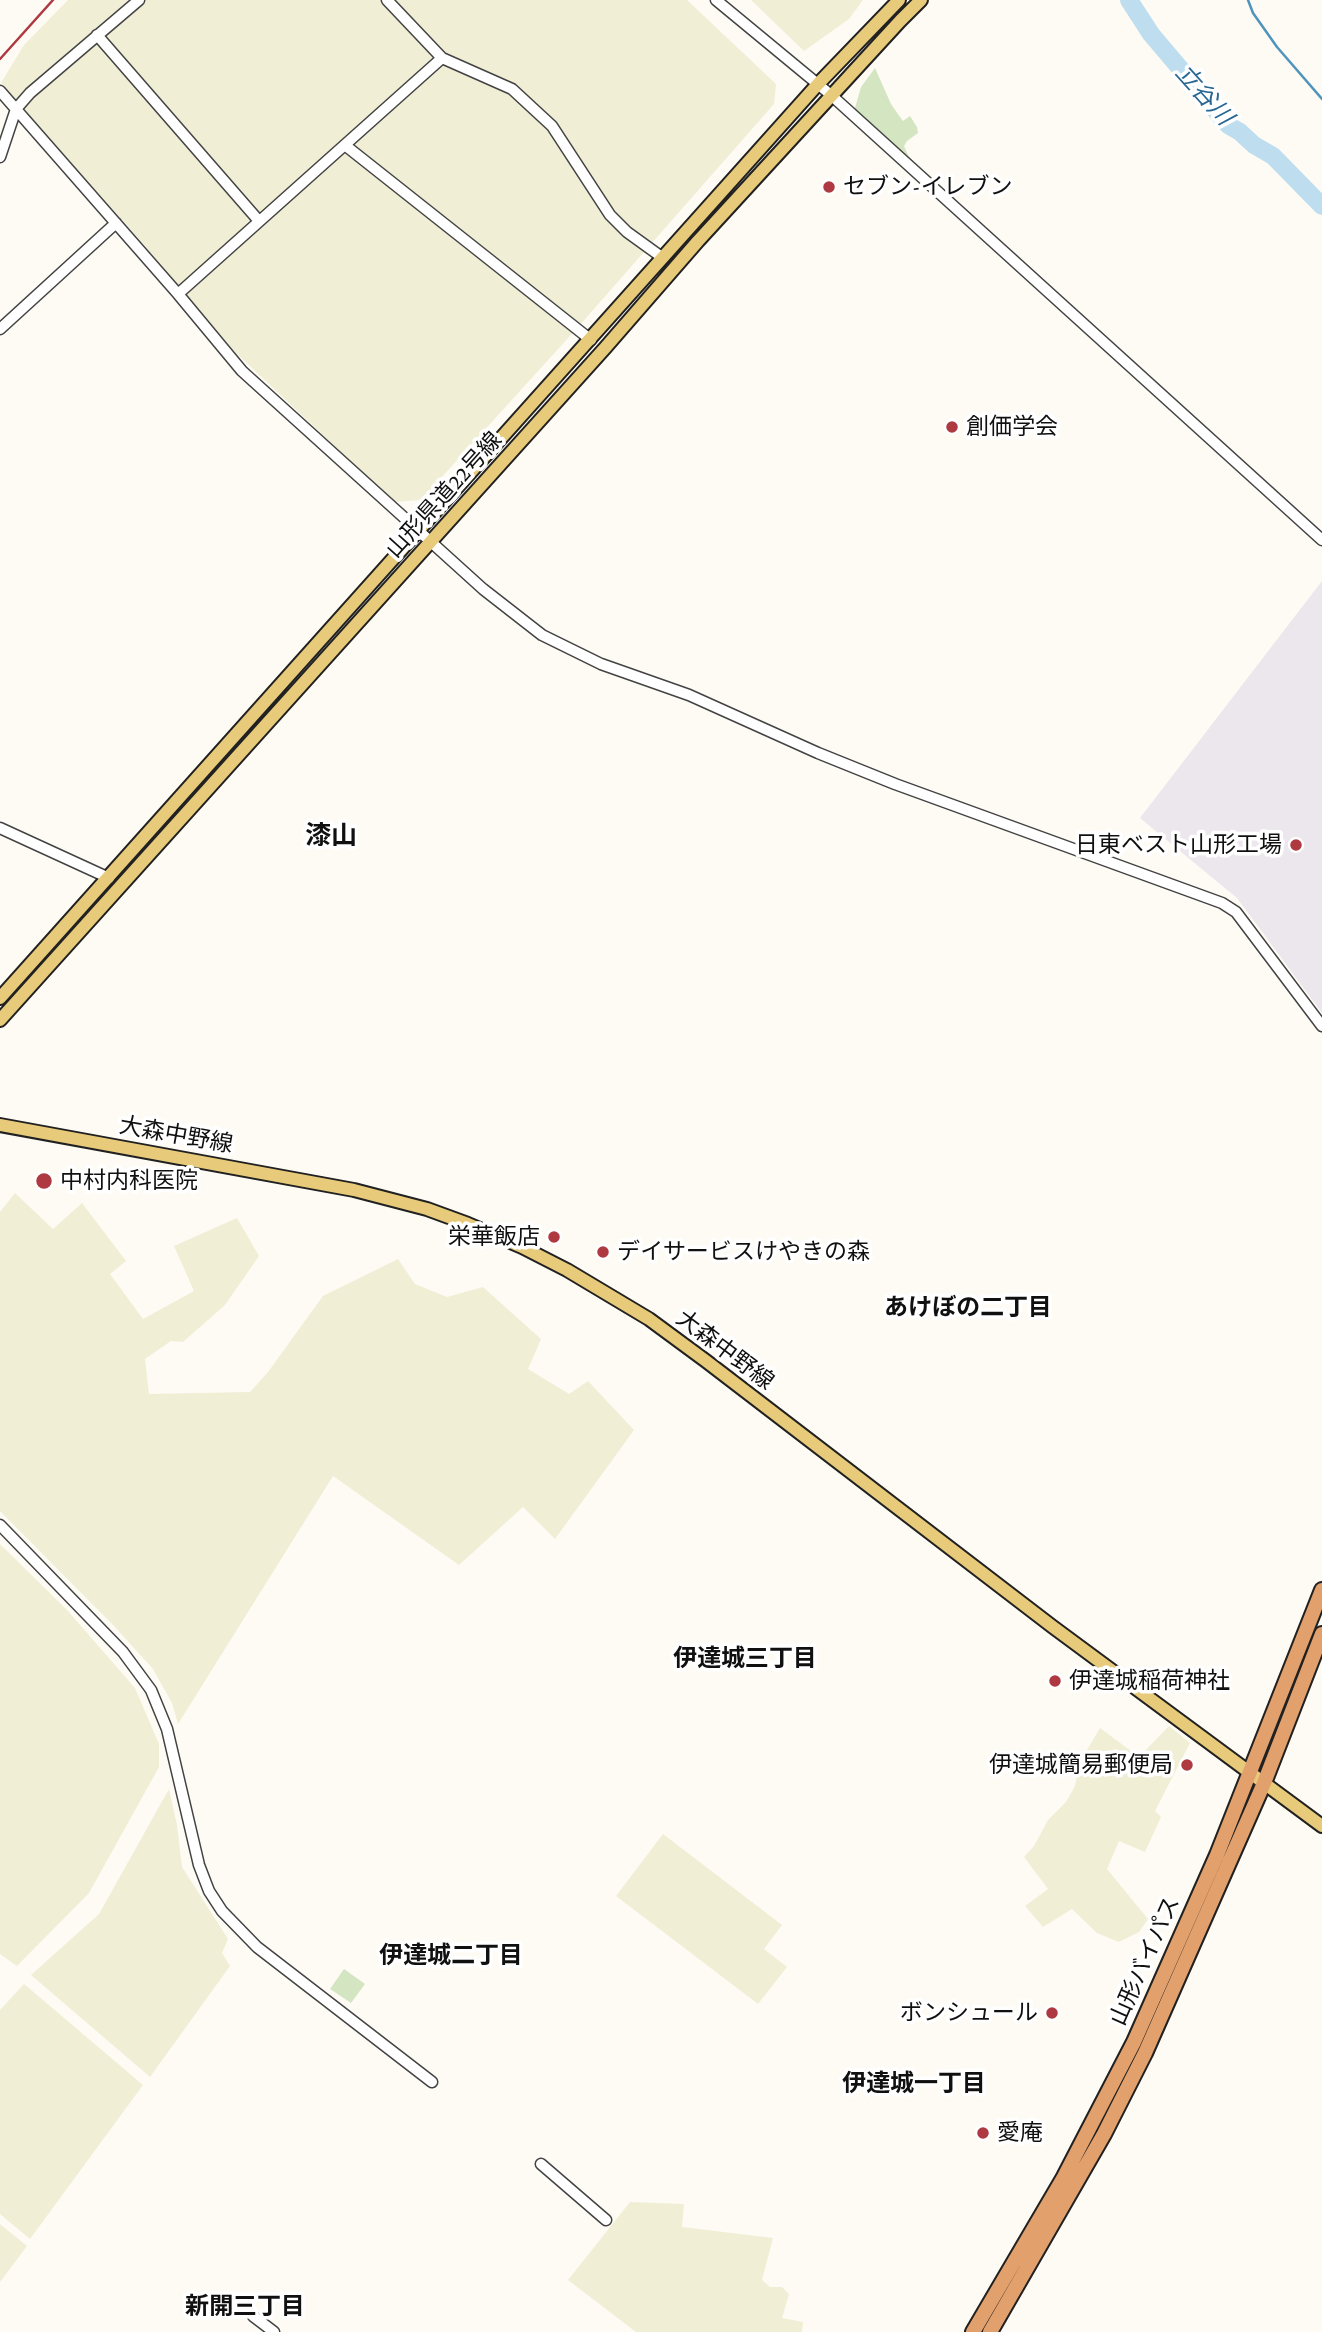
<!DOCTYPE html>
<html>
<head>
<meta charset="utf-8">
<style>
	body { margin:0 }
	canvas { display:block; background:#fdfbf4 }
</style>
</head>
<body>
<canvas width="1322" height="2332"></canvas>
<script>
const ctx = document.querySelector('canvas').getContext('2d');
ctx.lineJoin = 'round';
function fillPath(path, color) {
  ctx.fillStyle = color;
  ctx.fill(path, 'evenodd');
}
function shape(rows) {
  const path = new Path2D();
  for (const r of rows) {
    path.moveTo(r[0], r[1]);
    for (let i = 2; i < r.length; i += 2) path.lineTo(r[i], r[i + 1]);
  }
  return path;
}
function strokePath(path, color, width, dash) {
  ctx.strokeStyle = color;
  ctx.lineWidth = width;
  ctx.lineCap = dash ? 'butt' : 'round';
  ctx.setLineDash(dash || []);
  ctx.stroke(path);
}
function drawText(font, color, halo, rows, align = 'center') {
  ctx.font = font + ' "Crimson Pro","Noto Sans JP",serif';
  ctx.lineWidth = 7;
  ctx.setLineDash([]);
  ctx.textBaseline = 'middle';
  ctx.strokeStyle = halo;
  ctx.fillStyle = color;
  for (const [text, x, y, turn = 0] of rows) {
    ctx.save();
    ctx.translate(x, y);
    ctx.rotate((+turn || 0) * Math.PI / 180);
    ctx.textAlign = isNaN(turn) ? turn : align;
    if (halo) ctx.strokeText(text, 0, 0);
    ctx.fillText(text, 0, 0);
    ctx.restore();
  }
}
fillPath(shape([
	[1322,581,1322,1013,1237,898,1140,818]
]), '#ece6ed');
fillPath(shape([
	[68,0,687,0,776,84,774,104,579,326,421,500,394,502,237,354,139,239,1,83,24,45],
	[751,0,863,0,849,19,804,51],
	[15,1193,53,1229,82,1203,126,1261,110,1274,143,1319,194,1291,174,1246,237,1218,259,1256,225,1305,183,1342,171,1341,145,1359,149,1394,250,1392,268,1372,323,1296,398,1259,415,1284,447,1297,483,1287,541,1339,528,1369,569,1394,588,1381,634,1430,555,1539,523,1507,459,1565,333,1476,178,1724,172,1703,153,1669,115,1627,0,1511,0,1212],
	[0,1544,68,1611,135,1688,159,1744,159,1767,89,1893,17,1966,0,1954],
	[1169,1726,1190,1743,1155,1811,1161,1817,1145,1852,1119,1841,1107,1869,1148,1919,1139,1932,1119,1942,1097,1933,1072,1909,1043,1927,1025,1906,1048,1889,1024,1857,1034,1846,1048,1820,1066,1802,1075,1786,1080,1762,1100,1728,1139,1757],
	[169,1789,177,1825,182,1867,228,1939,222,1953,230,1966,150,2077,31,1975,99,1914],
	[663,1834,782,1925,764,1949,787,1967,758,2004,616,1896],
	[24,1984,143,2085,30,2239,0,2214,0,2010],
	[630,2202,684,2204,682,2227,773,2238,762,2280,770,2287,782,2287,789,2294,782,2318,803,2322,802,2332,636,2332,568,2280],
	[0,2224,27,2246,0,2282]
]), '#f1eed6');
fillPath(shape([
	[875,68,891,104,900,117,903,121,910,116,917,127,918,133,907,141,904,146,913,166,853,115,861,87],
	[344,1969,365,1984,351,2003,330,1989]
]), '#d4e5c1');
strokePath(shape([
	[1248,0,1253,13,1277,47,1322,99]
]), '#4f94bd', 2.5);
strokePath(shape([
	[1129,0,1151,34,1228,125,1240,132,1254,145,1273,156,1322,206]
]), '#bedeef', 18);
const minor = shape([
	[387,0,442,58,512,89,552,126,610,215,627,232,663,258],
	[716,0,831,95,1322,540],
	[97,35,259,221],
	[0,91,178,294,242,371,483,589,542,635,601,664,689,695,818,753,895,784,1222,903,1236,912,1322,1026],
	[346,146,591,340],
	[0,157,16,109,30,93,139,0],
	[178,294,442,58],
	[0,329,116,223],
	[0,828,109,878],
	[0,1525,123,1652,151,1690,167,1729,199,1865,209,1891,222,1911,257,1947,432,2082],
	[541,2164,606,2220],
	[253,2316,274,2332]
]);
const major = shape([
	[0,998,818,84,899,0],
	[0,1020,605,348,698,241,900,21,921,0],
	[0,1125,354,1190,427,1209,468,1224,522,1247,567,1270,649,1319,706,1361,1053,1627,1322,1826]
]);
const highway = shape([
	[973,2332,1064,2177,1134,2042,1217,1855,1322,1590],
	[990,2332,1104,2134,1145,2053,1264,1783,1322,1634]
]);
strokePath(minor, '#434343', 13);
strokePath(major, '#212121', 16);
strokePath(highway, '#212121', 18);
strokePath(minor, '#fff', 10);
strokePath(major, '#e7ca7a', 12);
strokePath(highway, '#e2a06d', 14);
strokePath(shape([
	[0,59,53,0]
]), '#af3941', 2.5);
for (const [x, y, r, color] of [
	[829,187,7,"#af3941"],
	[952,427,7,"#af3941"],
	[1296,845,7,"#af3941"],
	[44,1181,9,"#af3941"],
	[554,1237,7,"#af3941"],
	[603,1252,7,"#af3941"],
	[1055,1681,7,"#af3941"],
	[1187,1765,7,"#af3941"],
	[1052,2013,7,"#af3941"],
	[983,2133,7,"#af3941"]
]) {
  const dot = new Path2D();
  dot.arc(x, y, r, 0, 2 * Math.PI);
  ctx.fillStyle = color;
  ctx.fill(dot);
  strokePath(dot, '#fff', 2.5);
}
drawText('23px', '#101010', '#fff', [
	["セブン-イレブン",843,187],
	["創価学会",966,427],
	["日東ベスト山形工場",1282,845,"right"],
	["中村内科医院",60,1181],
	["栄華飯店",540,1237,"right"],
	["デイサービスけやきの森",617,1252],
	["伊達城稲荷神社",1069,1681],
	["伊達城簡易郵便局",1173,1765,"right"],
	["ボンシュール",1038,2013,"right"],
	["愛庵",997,2133]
], 'left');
drawText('23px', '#101010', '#fff', [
	["山形県道22号線",444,495,-48],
	["大森中野線",176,1135,10],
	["大森中野線",725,1350,37],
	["山形バイパス",1145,1961,-66]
]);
drawText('italic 24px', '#286793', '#fff', [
	["立谷川",1204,95,48]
]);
drawText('bold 24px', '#101010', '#fff', [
	["あけぼの二丁目",968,1308],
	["伊達城三丁目",745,1659],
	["伊達城二丁目",451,1956],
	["伊達城一丁目",914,2084],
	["新開三丁目",245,2307]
]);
drawText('bold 26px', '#101010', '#fff', [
	["漆山",331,836]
]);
</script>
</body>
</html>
